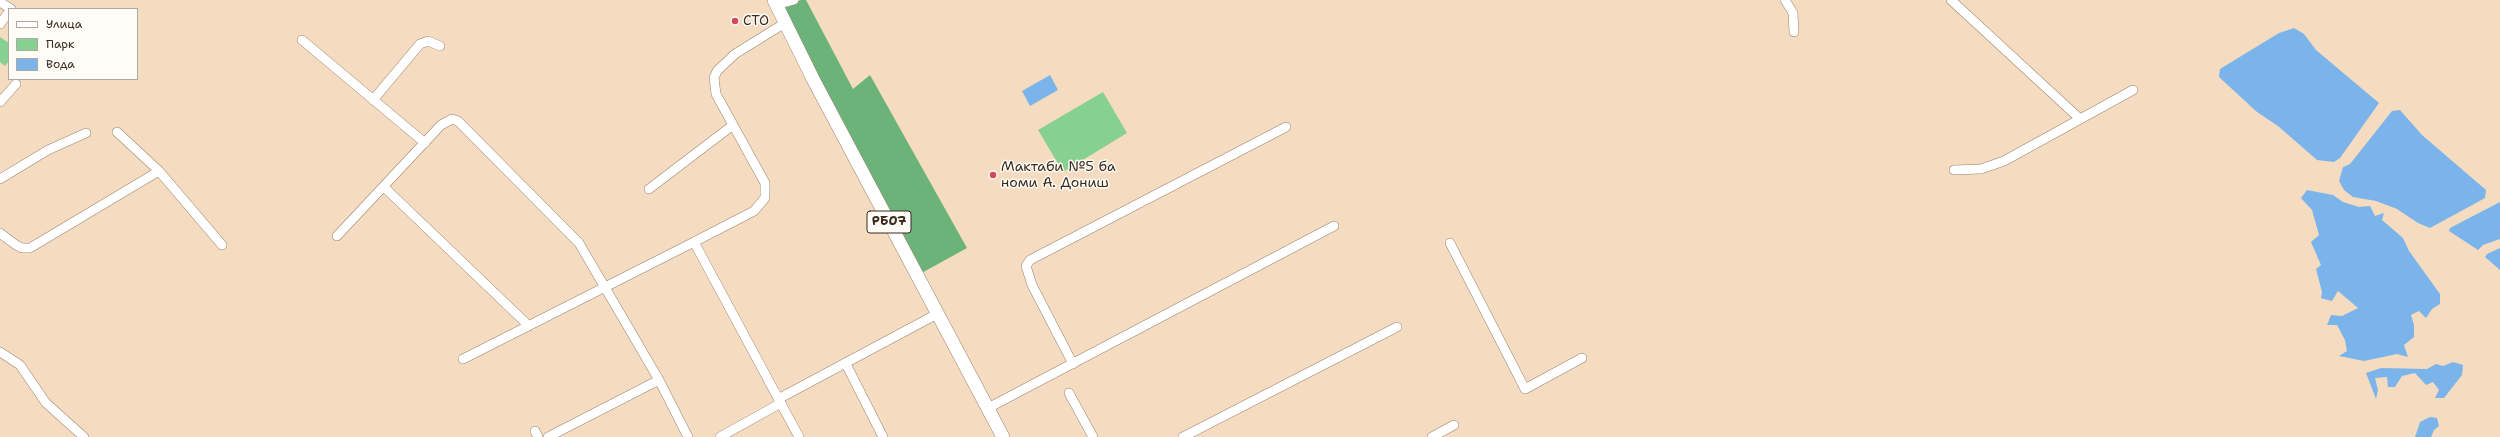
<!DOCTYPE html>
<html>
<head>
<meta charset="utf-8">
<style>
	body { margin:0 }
	#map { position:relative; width:2500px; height:437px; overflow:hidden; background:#f5dcc0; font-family:"Shantell Sans",sans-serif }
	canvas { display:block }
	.legend { position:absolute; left:8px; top:8px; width:130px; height:72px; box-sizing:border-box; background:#fdfcf7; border:1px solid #afa8a0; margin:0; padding:5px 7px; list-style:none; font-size:12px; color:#3b2a1e }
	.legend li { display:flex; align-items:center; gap:8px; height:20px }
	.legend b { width:20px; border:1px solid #afa8a0 }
</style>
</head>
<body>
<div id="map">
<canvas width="2500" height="437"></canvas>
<ul class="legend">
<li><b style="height:5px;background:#fff"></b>Улица</li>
<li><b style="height:11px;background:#86d18f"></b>Парк</li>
<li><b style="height:11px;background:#7bb4eb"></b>Вода</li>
</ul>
</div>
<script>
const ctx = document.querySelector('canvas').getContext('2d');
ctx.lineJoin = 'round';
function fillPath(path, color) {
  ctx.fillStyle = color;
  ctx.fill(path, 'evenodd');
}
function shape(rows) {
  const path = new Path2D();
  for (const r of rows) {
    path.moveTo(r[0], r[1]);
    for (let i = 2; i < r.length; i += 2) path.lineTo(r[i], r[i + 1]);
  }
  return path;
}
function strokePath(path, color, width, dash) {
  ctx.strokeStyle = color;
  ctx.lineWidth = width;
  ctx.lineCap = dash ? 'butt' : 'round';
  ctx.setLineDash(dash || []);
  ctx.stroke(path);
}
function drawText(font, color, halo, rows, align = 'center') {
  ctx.font = font + ' "Shantell Sans",sans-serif';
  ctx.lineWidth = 3;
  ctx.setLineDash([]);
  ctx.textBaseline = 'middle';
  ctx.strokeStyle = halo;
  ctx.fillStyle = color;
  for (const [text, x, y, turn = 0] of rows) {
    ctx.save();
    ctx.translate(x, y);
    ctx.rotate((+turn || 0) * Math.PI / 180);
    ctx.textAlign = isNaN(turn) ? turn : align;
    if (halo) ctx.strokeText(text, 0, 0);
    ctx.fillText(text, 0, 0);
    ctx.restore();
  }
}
fillPath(shape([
	[0,37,9,43,9,61,5,66,0,62],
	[1103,92,1127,133,1063,172,1038,130]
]), '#86d18f');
fillPath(shape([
	[801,0,806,0,853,89,870,75,967,248,918,275,780,7]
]), '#6cb37a');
fillPath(shape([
	[2294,28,2304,34,2316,50,2379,103,2340,158,2334,162,2317,160,2278,126,2257,112,2219,77,2220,69,2279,33],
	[1050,75,1058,90,1030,106,1022,91],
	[2400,110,2422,135,2486,190,2485,198,2430,228,2418,223,2397,209,2376,201,2353,197,2344,190,2339,181,2343,167,2350,164,2392,111],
	[2307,190,2333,195,2343,202,2359,207,2370,206,2375,216,2384,213,2382,220,2403,238,2409,251,2440,294,2440,304,2432,309,2426,318,2419,311,2411,315,2414,325,2414,337,2404,345,2408,357,2397,354,2364,361,2339,356,2347,351,2345,340,2337,325,2327,325,2331,315,2342,316,2358,308,2338,291,2332,301,2321,298,2322,292,2316,269,2321,265,2311,242,2319,235,2312,210,2301,198],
	[2500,202,2500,239,2483,245,2478,250,2449,231,2450,228],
	[2500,248,2500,270,2485,257,2487,254],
	[2453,362,2463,365,2462,375,2444,398,2435,398,2439,390,2433,382,2426,385,2415,373,2402,376,2395,387,2388,387,2387,377,2375,378,2378,390,2376,399,2366,373,2381,368,2427,369,2436,364,2443,366],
	[2430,417,2437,418,2439,426,2434,430,2431,437,2415,437,2420,422]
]), '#7bb4eb');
const minor = shape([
	[1785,0,1793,13,1794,32],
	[1951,0,2079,118],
	[0,2,11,9],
	[776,5,794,0],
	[785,23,735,54,717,71,714,78,716,94,765,183,765,198,754,211,694,242,799,437],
	[0,24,9,12],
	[302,40,425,143],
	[373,100,420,44,428,41,440,46],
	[0,102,16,84],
	[117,132,159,171,222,245],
	[1954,170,1981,169,2004,161,2133,90],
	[0,179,48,150,86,133],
	[384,187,529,326],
	[649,189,733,125],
	[0,233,16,245,22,248,30,248,159,171],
	[337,236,441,125,452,119,458,121,579,243,659,380,688,437],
	[1450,243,1525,389,1582,358],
	[0,352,20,365,46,403,84,437],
	[463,359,694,242],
	[846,364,883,437],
	[1073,364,1032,285,1026,266,1030,260,1286,127],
	[1069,393,1093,437],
	[780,398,937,314],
	[988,408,1334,226],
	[535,431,538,437],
	[548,437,659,380],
	[720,437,781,403],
	[1183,437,1397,327],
	[1432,437,1454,425]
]);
const highway = shape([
	[774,0,813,79,1003,437]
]);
strokePath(minor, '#98836f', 10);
strokePath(highway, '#98836f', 14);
strokePath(minor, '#fff', 9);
strokePath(highway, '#fff', 13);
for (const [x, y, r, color] of [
	[735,21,4,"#d1495b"],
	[993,175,4,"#d1495b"]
]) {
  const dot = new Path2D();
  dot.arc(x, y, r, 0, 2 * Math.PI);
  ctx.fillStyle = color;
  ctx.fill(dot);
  strokePath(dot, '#fdfcf7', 1.5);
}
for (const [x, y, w] of [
	[889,222,44]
]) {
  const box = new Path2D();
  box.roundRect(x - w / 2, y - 11, w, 22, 3);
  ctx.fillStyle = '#fdfcf7';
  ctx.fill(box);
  strokePath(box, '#3b2a1e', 1);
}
drawText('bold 13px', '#3b2a1e', null, [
	["РБ07",889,222]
]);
drawText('14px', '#3b2a1e', '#fdfcf7', [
	["СТО",743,21],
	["Мактаби №5 ба",1001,167],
	["номи А. Дониш",1001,183]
], 'left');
</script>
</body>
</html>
